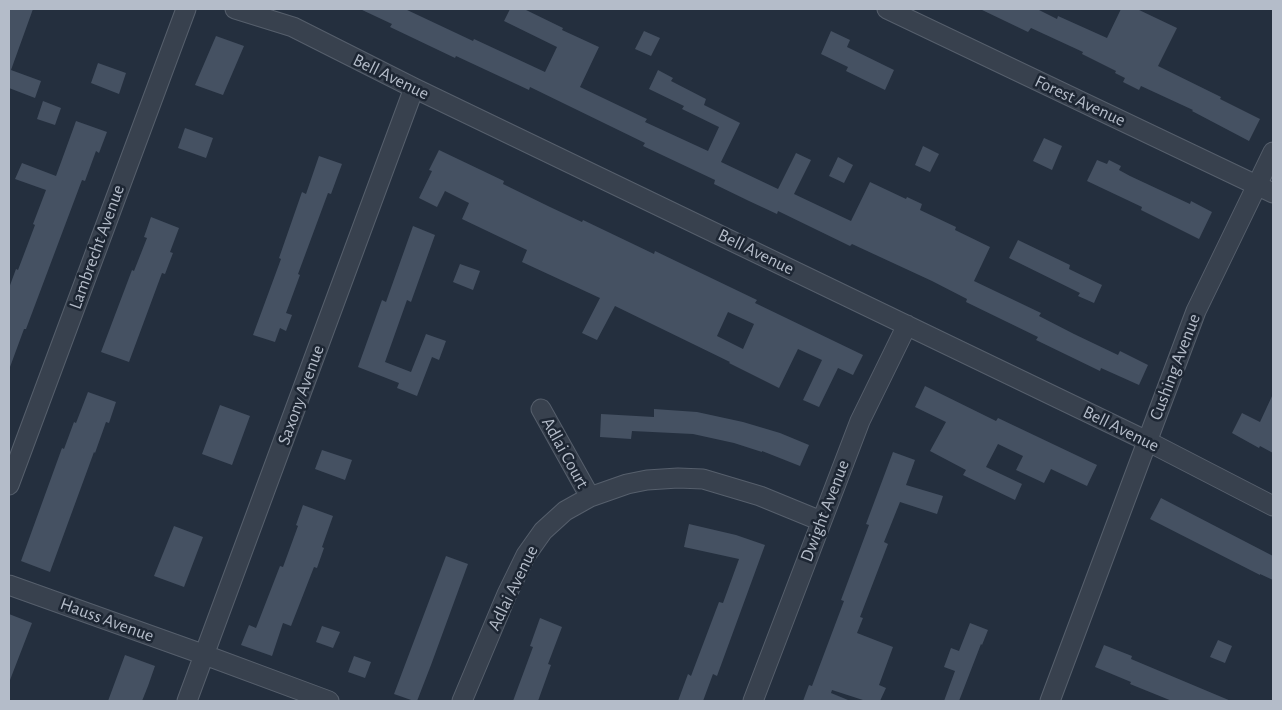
<!DOCTYPE html>
<html>
<head>
<meta charset="utf-8">
<style>
	body { margin:0 }
	#map { position:relative; width:1282px; height:710px; overflow:hidden; background:#242f3e; font-family:"Alegreya Sans",sans-serif }
	canvas { display:block }
	.frame { position:absolute; inset:0; border:10px solid #b4bcc9; pointer-events:none }
</style>
</head>
<body>
<div id="map">
<canvas width="1282" height="710"></canvas>
<div class="frame"></div>
</div>
<script>
const ctx = document.querySelector('canvas').getContext('2d');
ctx.lineJoin = 'round';
function fillPath(path, color) {
  ctx.fillStyle = color;
  ctx.fill(path, 'evenodd');
}
function shape(rows) {
  const path = new Path2D();
  for (const r of rows) {
    path.moveTo(r[0], r[1]);
    for (let i = 2; i < r.length; i += 2) path.lineTo(r[i], r[i + 1]);
  }
  return path;
}
function strokePath(path, color, width, dash) {
  ctx.strokeStyle = color;
  ctx.lineWidth = width;
  ctx.lineCap = dash ? 'butt' : 'round';
  ctx.setLineDash(dash || []);
  ctx.stroke(path);
}
function drawText(font, color, halo, rows, align = 'center') {
  ctx.font = font + ' "Alegreya Sans",sans-serif';
  ctx.lineWidth = 5;
  ctx.setLineDash([]);
  ctx.textBaseline = 'middle';
  ctx.strokeStyle = halo;
  ctx.fillStyle = color;
  for (const [text, x, y, turn = 0] of rows) {
    ctx.save();
    ctx.translate(x, y);
    ctx.rotate((+turn || 0) * Math.PI / 180);
    ctx.textAlign = isNaN(turn) ? turn : align;
    if (halo) ctx.strokeText(text, 0, 0);
    ctx.fillText(text, 0, 0);
    ctx.restore();
  }
}
fillPath(shape([
	[9,9,33,9,11,70,41,81,35,98,9,88],
	[360,9,405,9,473,41,474,39,545,72,557,47,504,21,510,9,524,9,563,28,562,30,599,47,580,87,647,119,645,122,708,151,719,127,682,109,684,106,649,89,658,70,673,78,671,81,706,99,704,105,740,123,721,162,778,189,796,153,811,160,794,194,851,221,870,182,906,199,907,197,922,204,920,210,956,227,955,230,990,247,974,281,1041,313,1039,316,1074,334,1118,355,1120,351,1148,365,1139,385,1101,368,1100,371,1036,340,1038,337,966,302,967,299,932,281,852,244,850,246,778,211,777,214,749,201,714,184,715,180,643,146,645,143,530,87,529,90,456,56,455,58,390,27,392,24],
	[980,9,1037,9,1057,19,1058,16,1107,38,1121,9,1137,9,1177,28,1158,66,1221,97,1220,99,1260,119,1249,141,1192,111,1193,110,1141,86,1139,90,1123,82,1125,78,1115,73,1116,71,1082,54,1083,52,1031,28,1028,32],
	[644,31,660,38,651,56,635,49],
	[831,31,850,40,847,47,894,70,885,90,846,71,848,67,821,54],
	[216,36,244,46,223,95,195,85],
	[98,63,126,73,119,94,91,83],
	[43,101,61,108,55,125,37,119],
	[76,121,107,132,99,153,96,151,85,181,82,180,26,329,24,329,10,367,9,366,9,288,16,269,18,270,35,225,33,224,46,190,15,179,22,163,56,176],
	[185,128,213,138,206,158,178,148],
	[1044,138,1062,146,1052,170,1033,161],
	[923,146,939,154,930,172,915,165],
	[439,150,504,181,503,184,550,207,582,222,583,220,654,254,655,251,757,300,755,303,863,355,853,375,838,368,819,407,803,400,822,360,798,349,779,388,729,363,730,362,615,306,597,340,582,333,600,298,522,262,527,250,462,219,469,203,445,191,437,207,419,198,432,171,429,170],
	[728,312,754,324,743,349,717,336],
	[319,156,342,164,331,194,328,193,298,274,300,275,286,313,292,315,286,331,280,328,275,342,253,335,281,259,279,258,302,192,306,194],
	[838,157,853,165,844,183,829,176],
	[1097,160,1107,164,1109,160,1121,166,1119,170,1130,176,1190,204,1191,201,1212,212,1199,239,1141,210,1142,207,1087,181],
	[151,217,179,228,170,252,173,253,165,274,162,273,129,362,101,352,132,270,134,271,147,238,144,237],
	[413,226,435,235,411,302,407,300,385,362,411,372,426,334,446,341,439,360,432,357,417,396,397,388,399,383,358,367,382,300,386,302],
	[1018,240,1070,265,1069,269,1102,285,1094,303,1078,296,1080,293,1009,258],
	[460,264,480,271,473,290,453,282],
	[925,386,996,421,998,418,1097,465,1087,486,1051,469,1044,483,1016,470,1023,456,998,444,986,467,1022,484,1015,500,963,475,966,470,930,451,946,422,915,407],
	[88,392,116,402,109,423,106,422,95,453,94,452,50,572,21,561,62,448,64,449,74,422,76,423],
	[1273,394,1273,453,1260,446,1259,448,1232,433,1242,413,1260,422],
	[220,405,250,416,232,465,202,454],
	[654,409,697,412,743,422,780,433,809,445,800,466,762,451,762,452,734,443,693,434,632,431,631,439,600,437,601,414,654,417],
	[322,450,352,460,345,480,315,469],
	[893,452,915,460,906,485,943,496,937,514,900,502,884,542,888,544,860,617,863,618,857,633,893,647,879,685,886,688,880,701,866,701,832,690,831,693,848,700,848,701,803,701,809,685,812,686,844,601,841,600,869,525,866,524],
	[1161,498,1273,556,1273,580,1260,574,1260,575,1150,519],
	[303,505,333,516,322,547,324,548,317,568,314,567,291,626,283,623,272,656,241,645,249,625,256,628,280,566,283,567,298,526,296,525],
	[689,524,736,535,765,545,717,676,713,674,703,701,678,701,688,674,691,676,719,602,723,603,739,559,684,547],
	[174,526,203,537,184,587,154,576],
	[446,556,468,564,431,665,417,701,414,701,394,694],
	[9,614,32,623,10,680,9,679],
	[540,618,562,627,548,664,551,665,538,701,513,701,533,647,530,646],
	[970,623,988,630,982,645,981,644,959,701,944,701,955,671,944,667,951,648,959,651],
	[322,626,340,632,333,648,316,642],
	[1218,640,1232,646,1225,663,1210,657],
	[1104,645,1132,656,1131,659,1231,701,1172,701,1130,684,1131,682,1095,667],
	[125,655,155,666,148,686,142,701,108,701],
	[354,656,371,662,365,678,348,672]
]), '#455162');
const street = shape([
	[235,9,293,27,414,88,1147,441,1273,506],
	[887,9,1273,193],
	[541,409,590,497],
	[9,485,186,9],
	[9,585,205,655,329,701],
	[187,701,414,88],
	[462,701,507,594,526,555,543,531,565,511,590,497,627,484,647,480,678,478,703,479,760,496,821,521],
	[753,701,860,421,907,325],
	[1050,701,1196,311,1273,152]
]);
strokePath(street, '#565f6c', 21);
strokePath(street, '#38414e', 19);
drawText('18px', '#b4bcc9', '#1d2633', [
	["Bell Avenue",391,77,26],
	["Forest Avenue",1080,101,25],
	["Lambrecht Avenue",97,247,-70],
	["Bell Avenue",756,252,26],
	["Cushing Avenue",1175,367,-69],
	["Saxony Avenue",301,395,-70],
	["Bell Avenue",1121,429,26],
	["Adlai Court",565,453,61],
	["Dwight Avenue",825,511,-69],
	["Adlai Avenue",513,588,-64],
	["Hauss Avenue",107,620,20]
]);
</script>
</body>
</html>
